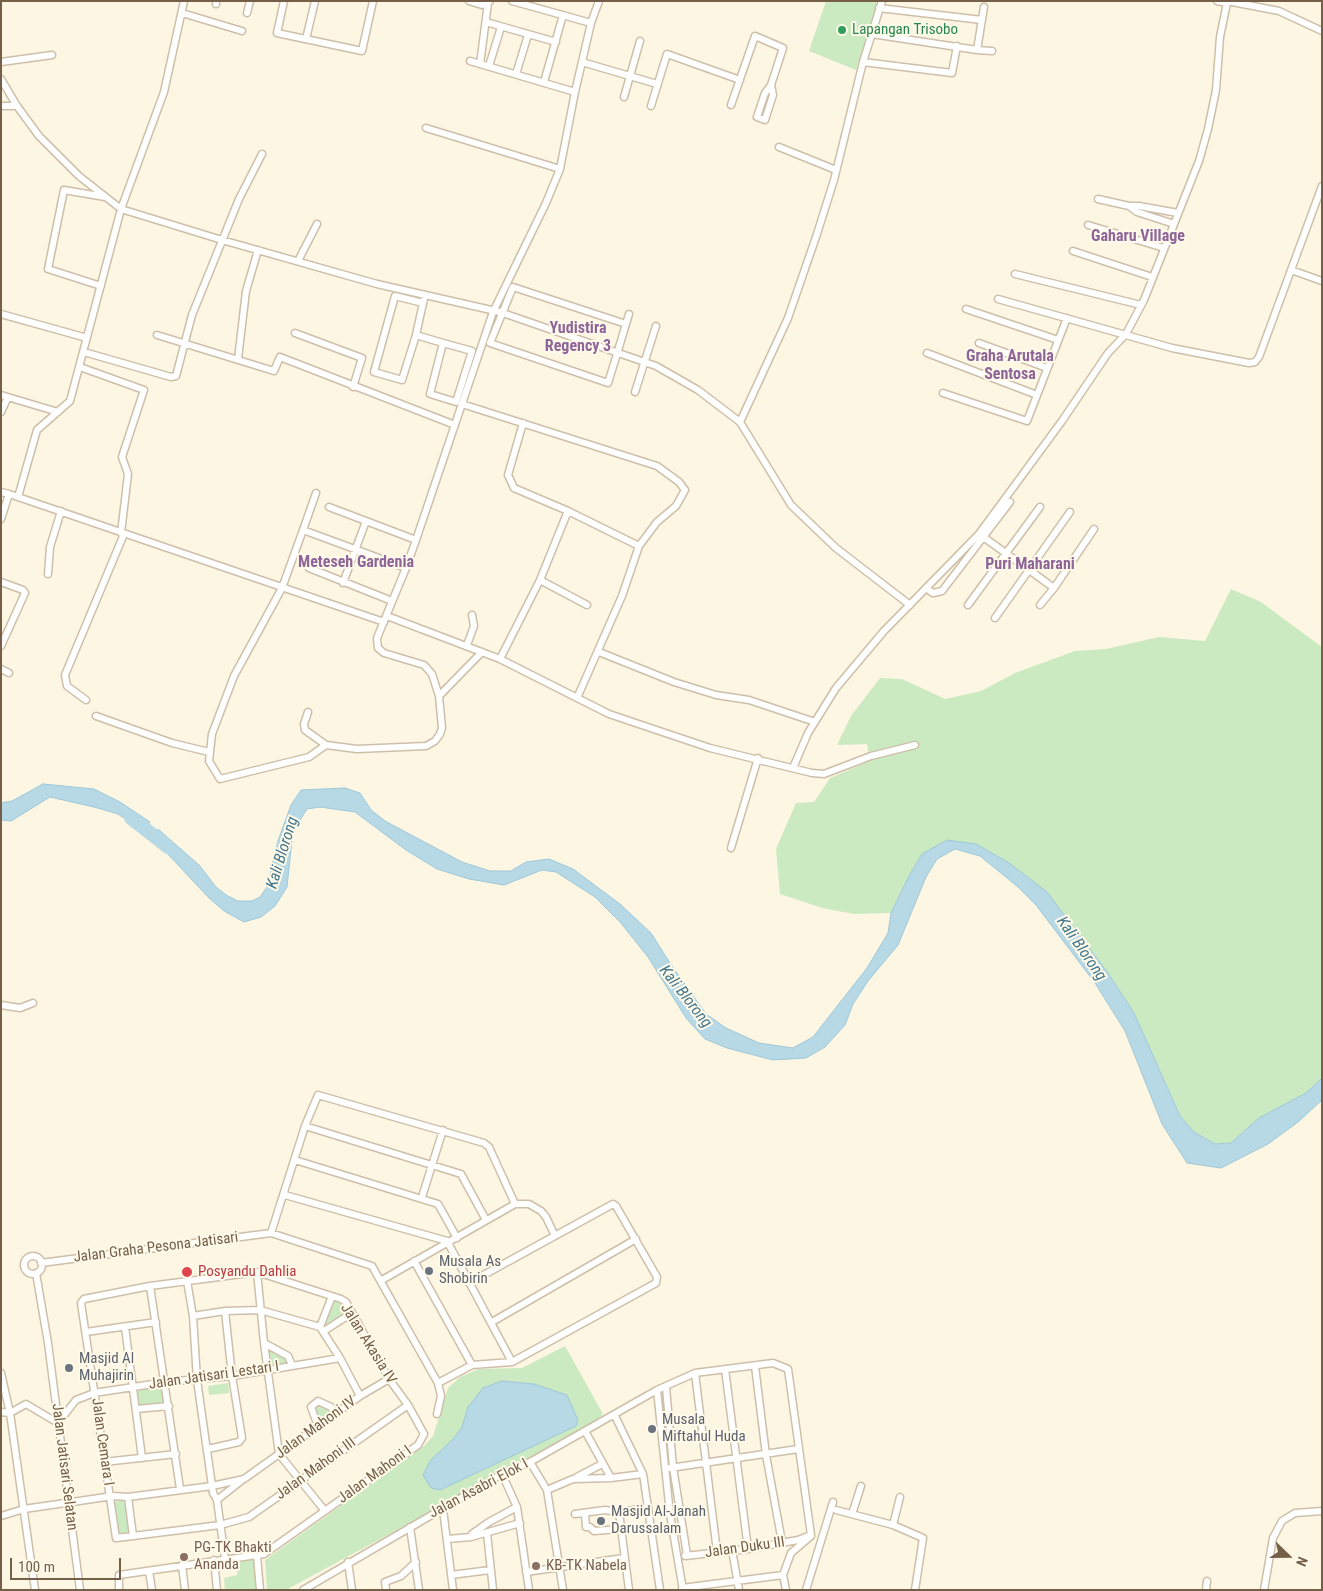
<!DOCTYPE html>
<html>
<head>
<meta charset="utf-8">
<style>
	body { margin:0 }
	#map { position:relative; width:1323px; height:1591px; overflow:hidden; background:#fdf6e3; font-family:"Roboto Condensed",sans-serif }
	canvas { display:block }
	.frame { position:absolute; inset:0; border:2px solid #755f48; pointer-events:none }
	.north { position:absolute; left:1263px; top:1531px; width:50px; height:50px; -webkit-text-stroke:4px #fffae9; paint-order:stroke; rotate:112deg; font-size:14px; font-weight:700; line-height:20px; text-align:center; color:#755f48 }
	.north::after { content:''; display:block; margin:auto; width:18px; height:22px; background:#755f48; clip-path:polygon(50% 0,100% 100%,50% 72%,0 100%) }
	.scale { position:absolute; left:10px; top:1558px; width:111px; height:22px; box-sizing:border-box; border:2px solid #755f48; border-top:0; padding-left:6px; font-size:15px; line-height:18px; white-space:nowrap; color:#755f48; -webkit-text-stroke:4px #fffae9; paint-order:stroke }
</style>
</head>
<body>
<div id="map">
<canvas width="1323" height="1591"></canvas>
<div class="frame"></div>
<div class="north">N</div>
<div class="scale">100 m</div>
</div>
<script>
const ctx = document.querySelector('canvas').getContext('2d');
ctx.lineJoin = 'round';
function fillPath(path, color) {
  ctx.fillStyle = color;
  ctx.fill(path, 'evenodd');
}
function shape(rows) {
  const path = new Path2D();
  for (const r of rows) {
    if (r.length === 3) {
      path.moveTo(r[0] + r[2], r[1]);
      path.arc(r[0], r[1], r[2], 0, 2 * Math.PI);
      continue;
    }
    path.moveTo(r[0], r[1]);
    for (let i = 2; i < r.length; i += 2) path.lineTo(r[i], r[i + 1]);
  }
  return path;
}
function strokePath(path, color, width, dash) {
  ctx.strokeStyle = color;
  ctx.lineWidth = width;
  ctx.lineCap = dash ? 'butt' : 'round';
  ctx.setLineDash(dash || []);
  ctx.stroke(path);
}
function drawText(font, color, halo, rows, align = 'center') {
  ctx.font = font + ' "Roboto Condensed",sans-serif';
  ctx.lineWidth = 4;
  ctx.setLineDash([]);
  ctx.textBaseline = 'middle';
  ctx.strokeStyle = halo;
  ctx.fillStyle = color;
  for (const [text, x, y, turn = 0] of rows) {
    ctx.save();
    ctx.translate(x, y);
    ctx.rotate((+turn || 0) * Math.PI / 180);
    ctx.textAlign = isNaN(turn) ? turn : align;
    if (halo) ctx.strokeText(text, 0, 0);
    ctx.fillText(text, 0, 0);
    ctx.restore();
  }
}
fillPath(shape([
	[826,1,878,1,856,70,809,51],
	[1231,589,1261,602,1322,647,1322,1078,1306,1093,1259,1118,1231,1143,1215,1144,1194,1132,1180,1116,1134,1013,1108,973,1047,892,976,844,922,854,909,876,891,913,854,914,822,908,780,894,776,849,796,803,814,802,830,778,870,761,867,744,837,745,851,716,880,678,902,679,945,699,981,691,1015,673,1075,651,1106,649,1159,637,1205,641],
	[334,1301,341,1302,348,1315,329,1327,324,1324],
	[565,1346,603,1414,591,1425,286,1590,267,1590,265,1560,424,1446,433,1436,448,1388,460,1377,479,1369,522,1368],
	[269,1349,287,1356,290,1363,272,1365],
	[228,1383,229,1393,209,1395,208,1386],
	[166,1386,168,1402,139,1406,136,1391],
	[319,1402,332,1412,319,1423,313,1408],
	[125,1500,129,1533,117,1534,113,1502],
	[255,1559,258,1590,225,1590,224,1578,237,1575,237,1561]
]), '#cceac1');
const water = shape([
	[43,784,94,789,120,802,150,822,143,831,118,814,94,807,50,797,11,821,1,820,1,803,12,801,43,784],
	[345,788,360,793,371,810,385,821,462,862,490,871,511,871,526,862,549,859,573,869,620,904,651,933,670,963,706,1014,726,1028,759,1043,793,1048,813,1037,867,968,888,933,891,913,909,876,922,854,947,840,976,844,1009,863,1047,892,1108,973,1134,1013,1180,1116,1194,1132,1215,1144,1231,1143,1259,1118,1306,1093,1322,1078,1322,1100,1298,1122,1268,1144,1221,1168,1187,1163,1162,1124,1125,1031,1095,983,1036,905,1018,887,980,856,955,849,937,859,926,877,898,945,868,981,853,1004,845,1025,825,1047,806,1058,773,1060,727,1048,705,1039,686,1018,648,957,620,922,595,897,556,872,542,870,504,885,469,879,437,869,406,850,355,812,320,807,307,809,297,825,292,840,287,887,275,906,261,917,244,922,224,911,209,898,164,850,151,840,158,829,199,865,216,887,226,895,238,901,252,901,260,897,267,887,278,841,291,805,301,790,345,788],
	[502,1381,534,1384,567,1395,578,1420,576,1426,440,1490,431,1488,423,1475,430,1461,454,1438,462,1427,468,1407,483,1388,502,1381]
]);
fillPath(water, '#b7d9e6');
strokePath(water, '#9dc7d8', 1);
strokePath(shape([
	[131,818,168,847]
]), '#b7d9e6', 14);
const minor = shape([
	[184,1,164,92,121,209,70,401,37,430,18,497,384,622],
	[284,1,277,33,362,51,373,1],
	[469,1,482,5,490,1],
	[512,1,591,23],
	[1227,1,1279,11,1322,31],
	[216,4,216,1],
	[879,8,982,20],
	[182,13,242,31],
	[247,13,250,1],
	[486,22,556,42],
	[872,34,977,50,984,7],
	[306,39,315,1],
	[977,50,992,51],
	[470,61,575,92],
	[1,62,52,55],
	[582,62,657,84],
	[863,62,952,73,957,46],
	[480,64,488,3],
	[489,66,501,27],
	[516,74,528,35],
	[1,79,17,106,39,136,79,176,121,209,222,240,377,284,500,312,656,366,698,390,740,422,791,505,836,548,910,605],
	[544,82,563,15],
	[624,97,640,41],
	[731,105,755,36,783,48,771,85,765,93,757,117,765,120,773,95,771,85],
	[1,106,17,106],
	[651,106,667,54,740,80],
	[426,128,560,169],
	[779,147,836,170],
	[1098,199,1129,206],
	[1174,224,1137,212,1129,206,1139,206,1178,213],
	[1088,225,1164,248],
	[1073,251,1152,277],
	[298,261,317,224],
	[1291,270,1322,281],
	[1015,274,1141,305],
	[101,286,48,269,64,190,105,197],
	[998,299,1172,348,1249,363,1255,362,1259,357,1322,186],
	[423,303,395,296,374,372,402,380,416,335,423,303,425,295],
	[966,309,1058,340],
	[1,314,87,338],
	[626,324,513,287,490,343,608,383,617,354,629,314],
	[295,333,362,358,353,387],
	[157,335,274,371,280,357,455,425],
	[416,335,443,343,472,351,456,402,430,394,443,343],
	[979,343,1047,368],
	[84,352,171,377,176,376,192,315,239,199,262,154],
	[927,353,1037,395],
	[238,359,246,291,258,250],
	[80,367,144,390,122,457,128,474,121,533],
	[635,392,656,326],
	[943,393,1027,421,1067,318],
	[1,395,58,412],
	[462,404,657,466,679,482,685,490,676,506,657,522,639,546,622,596,577,698],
	[1,412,8,397],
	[740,422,788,318,817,234,834,180,863,62,882,1],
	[523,423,508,475,514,488,568,511,639,546],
	[1,492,9,494],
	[329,507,416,540],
	[1,519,9,494,18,497],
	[303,530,316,493],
	[982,536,1054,588,1040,605],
	[309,568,392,601],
	[406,568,303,530,282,588,234,676,212,734,209,761,220,779,309,757,326,745,357,749,426,746,435,741,440,734,442,728,439,696,432,674,424,665,384,653,378,648,377,638,406,568,416,540,493,312,546,203,560,169,575,92,591,23,599,1],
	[48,574,50,547,61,511],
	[540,580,587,605],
	[1,582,23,590,25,593,1,646],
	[343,583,366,521],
	[926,588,933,593,942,591,1010,502],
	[1054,588,1094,529],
	[968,605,1040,507],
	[387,616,500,659,609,714,710,748,812,773,824,774,871,756,915,745],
	[995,618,1070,512],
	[467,645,474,626,472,615],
	[599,652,674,682,716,695,749,700,815,722],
	[500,659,540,580,568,511],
	[1,669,9,673],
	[439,696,482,652],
	[86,700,67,686,65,675,124,534],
	[308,712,304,724,305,730,326,745],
	[96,716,172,743,209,752],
	[793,768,808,733,836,688,884,631,979,534,1062,421,1108,353,1126,334,1144,300,1199,161,1208,129,1216,90,1220,37,1227,3,1217,1],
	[731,848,758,758],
	[1,1005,20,1008,33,1003],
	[305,1126,461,1174,486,1220],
	[295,1160,438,1204,457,1238],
	[285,1195,447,1241],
	[422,1197,443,1130],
	[271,1233,305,1126,318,1095,484,1143,489,1147,515,1204],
	[447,1241,512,1362],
	[33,1265,9],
	[414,1261,472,1365],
	[41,1263,271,1233,372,1266,438,1383,441,1396,437,1414],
	[257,1272,264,1343,279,1454,325,1511],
	[36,1273,48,1343,80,1590],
	[382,1280,515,1204,529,1204,541,1211,546,1217,555,1236],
	[187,1281,193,1316,197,1380,213,1493,217,1500,225,1559],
	[150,1286,180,1489],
	[193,1316,225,1311,260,1310,320,1327,340,1358,360,1396],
	[492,1322,636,1239],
	[125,1327,142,1458],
	[320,1327,332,1296],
	[324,1331,352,1313],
	[86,1332,156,1322],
	[264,1343,288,1356,292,1365],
	[755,1366,766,1455,782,1542],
	[725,1369,748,1549],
	[1,1373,10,1413,35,1590],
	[695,1373,717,1552],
	[438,1383,472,1365,512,1362,656,1283,657,1277,616,1206,613,1204,469,1283],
	[666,1387,673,1467,687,1555],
	[136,1409,169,1406],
	[1,1412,10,1413,26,1404,58,1423,76,1400,94,1393,166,1382,232,1376,340,1358],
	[615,1416,643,1474,660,1590],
	[318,1426,311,1407,318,1401,331,1407,335,1414],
	[585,1431,611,1478],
	[208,1449,239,1442,242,1438,232,1376,225,1311],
	[104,1462,176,1454],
	[530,1462,547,1490,563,1590],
	[670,1468,798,1449],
	[502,1474,517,1507,529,1590],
	[577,1477,602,1464],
	[547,1490,573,1479,611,1478,643,1474],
	[217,1500,241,1481],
	[443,1509,453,1590],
	[836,1510,893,1525,923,1538,915,1590],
	[585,1513,586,1527,590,1527,594,1531,620,1529],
	[575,1514,605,1510,619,1512],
	[852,1514,861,1486],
	[1,1516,24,1509,113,1496,128,1497,212,1486,244,1479,360,1396,389,1379],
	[893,1525,900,1497],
	[410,1527,419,1590],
	[487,1533,493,1590],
	[133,1536,220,1525,249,1517,408,1405],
	[471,1537,520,1523],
	[448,1539,471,1537,472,1534,489,1522,517,1507],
	[732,1550,739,1590],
	[257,1556,260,1590],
	[685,1556,748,1549,798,1540,811,1535],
	[214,1560,217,1590],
	[348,1562,352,1590],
	[182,1565,185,1590],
	[149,1571,152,1590],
	[526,1572,624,1558],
	[451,1575,490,1570],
	[682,1588,783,1575],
	[119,1590,119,1575,264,1554,418,1445,424,1434,408,1405,389,1379,346,1302,341,1299,257,1272,150,1286,84,1299,81,1303,116,1538,133,1536,128,1497],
	[303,1590,502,1474,530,1462,657,1390],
	[386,1590,385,1582,401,1576,416,1562],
	[629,1590,619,1512,647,1508],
	[683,1590,670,1514,657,1390,695,1373,773,1363,788,1369,811,1535],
	[786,1590,783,1575,791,1553,811,1536],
	[806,1590,833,1502],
	[1206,1590,1207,1581],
	[1264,1590,1273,1538,1282,1521,1295,1513,1322,1511]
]);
strokePath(minor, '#cebfa9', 9);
strokePath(minor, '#fff', 6);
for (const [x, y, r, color] of [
	[842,30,5,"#2e9e5b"],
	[429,1271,5,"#6b7280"],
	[187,1272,6,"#e0444e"],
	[69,1368,5,"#6b7280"],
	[652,1429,5,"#6b7280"],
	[601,1521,5,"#6b7280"],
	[184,1557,5,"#8d6e63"],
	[536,1566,5,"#8d6e63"]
]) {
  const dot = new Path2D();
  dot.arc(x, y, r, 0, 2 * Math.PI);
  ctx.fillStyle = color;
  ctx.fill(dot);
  strokePath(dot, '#fffae9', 2);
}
drawText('15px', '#27864d', '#fffae9', [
	["Lapangan Trisobo",852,30]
], 'left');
drawText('15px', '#755f48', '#fffae9', [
	["Jalan Graha Pesona Jatisari",156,1248,-7],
	["Jalan Akasia IV",368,1344,58],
	["Jalan Jatisari Lestari I",214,1376,-8],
	["Jalan Mahoni IV",316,1428,-36],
	["Jalan Cemara I",102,1442,82],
	["Jalan Jatisari Selatan",64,1467,83],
	["Jalan Mahoni III",316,1469,-36],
	["Jalan Mahoni I",375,1475,-36],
	["Jalan Asabri Elok I",479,1489,-28],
	["Jalan Duku III",745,1548,-8]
]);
drawText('15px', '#5b616d', '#fffae9', [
	["Musala As",439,1262],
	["Shobirin",439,1279],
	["Masjid Al",79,1359],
	["Muhajirin",79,1376],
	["Musala",662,1420],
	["Miftahul Huda",662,1437],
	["Masjid Al-Janah",611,1512],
	["Darussalam",611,1529]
], 'left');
drawText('15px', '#be3a42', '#fffae9', [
	["Posyandu Dahlia",198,1272]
], 'left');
drawText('15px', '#785e54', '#fffae9', [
	["PG-TK Bhakti",194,1548],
	["Ananda",194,1565],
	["KB-TK Nabela",546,1566]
], 'left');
drawText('bold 16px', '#8e6499', '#fffae9', [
	["Gaharu Village",1138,237],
	["Yudistira",578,329],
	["Regency 3",578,347],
	["Graha Arutala",1010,357],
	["Sentosa",1010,375],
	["Meteseh Gardenia",356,563],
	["Puri Maharani",1030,565]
]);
drawText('italic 16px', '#447890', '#fffae9', [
	["Kali Blorong",283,853,-73],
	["Kali Blorong",1081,949,55],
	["Kali Blorong",685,997,52]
]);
</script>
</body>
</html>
